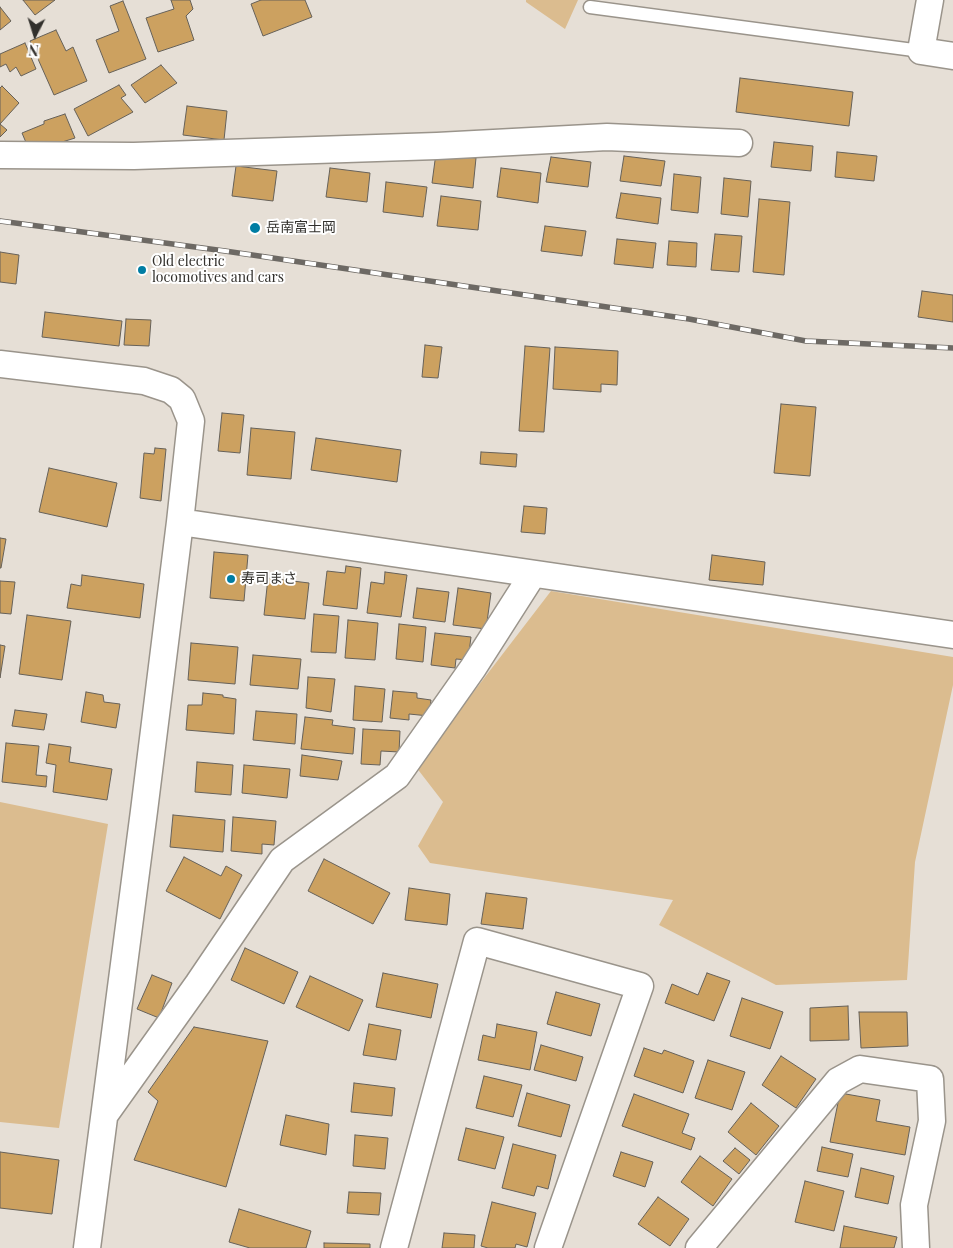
<!DOCTYPE html>
<html>
<head>
<meta charset="utf-8">
<style>
	body { margin:0 }
	#map { position:relative; width:953px; height:1248px; overflow:hidden; background:#e6dfd6; font-family:"Playfair Display",serif }
	canvas { display:block }
	.north { position:absolute; left:10px; top:10px; width:50px; height:50px; -webkit-text-stroke:4px #fff; paint-order:stroke; rotate:185deg; font-size:14px; font-weight:700; line-height:20px; text-align:center; color:#32302c }
	.north::after { content:''; display:block; margin:auto; width:18px; height:22px; background:#32302c; clip-path:polygon(50% 0,100% 100%,50% 72%,0 100%) }
</style>
</head>
<body>
<div id="map">
<canvas width="953" height="1248"></canvas>
<div class="north">N</div>
</div>
<script>
const ctx = document.querySelector('canvas').getContext('2d');
ctx.lineJoin = 'round';
function fillPath(path, color) {
  ctx.fillStyle = color;
  ctx.fill(path, 'evenodd');
}
function shape(rows) {
  const path = new Path2D();
  for (const r of rows) {
    path.moveTo(r[0], r[1]);
    for (let i = 2; i < r.length; i += 2) path.lineTo(r[i], r[i + 1]);
  }
  return path;
}
function strokePath(path, color, width, dash) {
  ctx.strokeStyle = color;
  ctx.lineWidth = width;
  ctx.lineCap = dash ? 'butt' : 'round';
  ctx.setLineDash(dash || []);
  ctx.stroke(path);
}
function drawText(font, color, halo, rows, align = 'center') {
  ctx.font = font + ' "Playfair Display","Noto Sans JP",serif';
  ctx.lineWidth = 4;
  ctx.setLineDash([]);
  ctx.textBaseline = 'middle';
  ctx.strokeStyle = halo;
  ctx.fillStyle = color;
  for (const [text, x, y, turn = 0] of rows) {
    ctx.save();
    ctx.translate(x, y);
    ctx.rotate((+turn || 0) * Math.PI / 180);
    ctx.textAlign = isNaN(turn) ? turn : align;
    if (halo) ctx.strokeText(text, 0, 0);
    ctx.fillText(text, 0, 0);
    ctx.restore();
  }
}
fillPath(shape([
	[526,0,578,0,565,29,526,2],
	[551,591,953,657,953,685,915,862,907,980,776,985,659,925,673,900,430,863,418,846,443,802,416,767],
	[0,802,108,824,59,1128,0,1122]
]), '#dbbc8f');
const building = shape([
	[23,0,55,0,35,15,23,0],
	[171,0,190,0,193,9,186,16,194,40,158,52,146,18,174,9,171,0],
	[261,0,305,0,312,17,263,36,251,4,261,0],
	[123,1,146,59,109,73,96,40,119,31,110,6,123,1],
	[0,7,11,21,0,30,0,7],
	[56,30,66,51,73,47,87,81,54,95,30,41,56,30],
	[25,43,36,69,21,76,16,67,10,72,6,64,0,67,0,54,25,43],
	[161,65,177,83,145,103,131,85,161,65],
	[740,78,853,92,849,126,736,112,740,78],
	[119,85,126,95,121,98,133,112,88,136,74,109,119,85],
	[2,86,19,103,0,124,7,130,0,137,0,88,2,86],
	[187,106,227,111,224,140,183,135,187,106],
	[65,114,75,138,30,152,22,133,44,124,44,121,65,114],
	[774,142,813,146,811,171,771,167,774,142],
	[837,152,877,156,874,181,835,177,837,152],
	[436,153,476,158,473,188,432,183,436,153],
	[624,156,665,161,661,186,620,181,624,156],
	[551,157,591,162,588,187,546,182,551,157],
	[236,166,277,171,273,201,232,196,236,166],
	[330,168,370,173,367,202,326,197,330,168],
	[501,168,541,173,538,203,497,197,501,168],
	[674,174,701,177,698,213,671,210,674,174],
	[724,178,751,181,748,217,721,214,724,178],
	[386,182,427,187,423,217,383,212,386,182],
	[621,193,661,198,658,224,616,218,621,193],
	[441,196,481,201,478,230,437,226,441,196],
	[759,199,790,202,784,275,753,272,759,199],
	[545,226,586,231,582,256,541,251,545,226],
	[715,234,742,236,739,272,711,270,715,234],
	[617,239,656,243,653,268,614,264,617,239],
	[669,241,697,243,696,267,667,265,669,241],
	[0,252,19,255,16,284,0,282,0,252],
	[922,291,953,295,953,322,918,317,922,291],
	[45,312,122,321,119,346,42,337,45,312],
	[126,319,151,320,149,346,124,345,126,319],
	[425,345,442,347,438,378,422,377,425,345],
	[525,346,550,348,544,432,519,431,525,346],
	[555,347,618,351,617,385,601,384,601,392,553,389,555,347],
	[781,404,816,407,810,476,774,473,781,404],
	[222,413,244,415,240,453,218,451,222,413],
	[251,428,295,432,291,479,247,475,251,428],
	[316,438,401,450,397,482,311,470,316,438],
	[155,448,166,449,161,501,140,498,144,453,154,454,155,448],
	[481,452,517,454,516,467,480,464,481,452],
	[49,468,117,483,107,527,39,512,49,468],
	[524,506,547,508,545,534,521,532,524,506],
	[0,538,6,539,1,568,0,568,0,538],
	[214,552,248,555,244,601,210,598,214,552],
	[712,555,765,562,763,585,709,580,712,555],
	[346,566,361,568,357,609,323,605,327,571,345,573,346,566],
	[385,572,407,575,401,617,367,613,371,582,384,584,385,572],
	[82,575,144,584,140,618,67,608,71,584,81,586,82,575],
	[268,578,309,583,305,619,264,615,268,578],
	[0,581,15,582,11,614,0,613,0,581],
	[417,588,449,592,445,622,413,618,417,588],
	[458,588,491,593,486,629,453,625,458,588],
	[314,614,339,616,336,653,311,652,314,614],
	[27,615,71,621,62,680,19,674,27,615],
	[348,620,378,623,375,660,345,658,348,620],
	[399,624,426,627,423,662,396,659,399,624],
	[435,633,471,637,468,660,456,659,455,668,431,665,435,633],
	[191,643,238,647,235,684,188,680,191,643],
	[0,645,5,646,0,678,0,645],
	[253,655,301,659,298,689,250,685,253,655],
	[308,677,335,679,331,712,306,708,308,677],
	[355,686,385,689,382,722,353,720,355,686],
	[393,691,417,693,417,698,431,700,429,716,409,714,409,720,390,718,393,691],
	[86,692,103,695,104,702,120,704,116,728,81,722,86,692],
	[203,693,223,695,223,697,236,699,234,734,186,730,188,705,202,705,203,693],
	[15,710,47,714,44,730,12,726,15,710],
	[256,711,297,714,295,744,253,740,256,711],
	[305,717,333,720,332,725,355,728,353,754,301,749,305,717],
	[363,729,400,731,399,752,381,751,380,765,361,764,363,729],
	[6,743,39,746,36,775,47,776,46,787,2,782,6,743],
	[49,744,71,747,69,762,112,769,107,800,53,792,56,765,46,763,49,744],
	[302,755,342,761,338,780,300,776,302,755],
	[197,762,233,765,231,795,195,792,197,762],
	[244,765,290,769,287,798,242,793,244,765],
	[173,815,225,820,223,852,170,847,173,815],
	[233,817,276,821,274,845,262,844,262,854,231,851,233,817],
	[184,857,221,876,226,866,242,875,220,919,166,891,184,857],
	[324,859,390,893,373,924,308,891,324,859],
	[409,888,450,894,447,925,405,920,409,888],
	[486,893,527,898,523,929,481,924,486,893],
	[245,948,298,972,284,1004,231,980,245,948],
	[383,973,438,984,431,1018,376,1007,383,973],
	[707,973,730,981,714,1021,665,1003,672,984,698,995,707,973],
	[152,975,172,983,159,1018,137,1009,152,975],
	[310,976,363,1000,349,1031,296,1007,310,976],
	[556,992,600,1004,591,1036,547,1024,556,992],
	[742,998,783,1012,770,1049,730,1036,742,998],
	[848,1006,849,1040,810,1041,810,1008,848,1006],
	[859,1012,907,1012,908,1046,861,1048,859,1012],
	[369,1024,401,1030,396,1060,363,1055,369,1024],
	[497,1024,537,1032,530,1070,478,1060,483,1035,495,1038,497,1024],
	[194,1027,268,1041,226,1187,134,1160,158,1101,148,1092,194,1027],
	[541,1045,583,1057,576,1081,534,1070,541,1045],
	[644,1048,662,1054,664,1050,694,1061,683,1093,634,1076,644,1048],
	[781,1056,816,1079,796,1108,762,1085,781,1056],
	[708,1060,745,1072,732,1110,695,1098,708,1060],
	[484,1076,522,1085,513,1117,476,1108,484,1076],
	[354,1083,395,1088,392,1116,351,1112,354,1083],
	[527,1093,570,1105,561,1137,518,1126,527,1093],
	[840,1093,880,1100,876,1121,910,1127,905,1155,830,1142,840,1093],
	[634,1094,689,1114,682,1133,695,1138,691,1150,622,1126,634,1094],
	[751,1103,779,1126,756,1155,728,1132,751,1103],
	[286,1115,329,1124,326,1155,280,1145,286,1115],
	[466,1128,504,1137,495,1169,458,1160,466,1128],
	[355,1135,388,1138,385,1169,353,1166,355,1135],
	[513,1144,556,1155,548,1189,537,1186,534,1196,502,1188,513,1144],
	[822,1147,853,1154,848,1177,817,1171,822,1147],
	[735,1148,750,1160,739,1174,723,1161,735,1148],
	[0,1152,59,1160,52,1214,0,1208,0,1152],
	[621,1152,653,1162,645,1187,613,1176,621,1152],
	[700,1156,732,1179,713,1206,681,1182,700,1156],
	[861,1168,894,1176,888,1204,855,1197,861,1168],
	[805,1181,844,1191,834,1231,795,1222,805,1181],
	[349,1192,381,1193,379,1215,347,1213,349,1192],
	[658,1197,689,1219,670,1246,638,1224,658,1197],
	[492,1202,536,1213,527,1247,516,1244,515,1248,488,1248,481,1246,492,1202],
	[239,1209,311,1231,306,1248,250,1248,229,1242,239,1209],
	[844,1226,897,1237,894,1248,840,1248,844,1226],
	[444,1233,475,1235,474,1248,442,1248,444,1233],
	[324,1243,370,1244,370,1248,324,1248,324,1243]
]);
fillPath(building, '#cca160');
strokePath(building, '#666159', 1);
const lane = shape([
	[590,7,921,51]
]);
const street = shape([
	[930,0,921,51,953,56],
	[0,155,134,156,437,146,607,137,739,143],
	[0,364,144,381,171,390,182,399,191,421,180,522,144,811,87,1248],
	[180,522,953,635],
	[106,1113,198,984,282,860,397,776,473,668,533,574],
	[394,1248,477,941,640,986,548,1248],
	[699,1248,838,1081,860,1069,930,1079,932,1121,914,1205,916,1248]
]);
strokePath(lane, '#9a948b', 15);
strokePath(street, '#9a948b', 29);
strokePath(lane, '#fff', 12);
strokePath(street, '#fff', 26);
const rail = shape([
	[0,221,225,251,689,319,806,341,953,348]
]);
strokePath(rail, '#6d6964', 5.5);
strokePath(rail, '#fff', 4, [11]);
for (const [x, y, r, color] of [
	[255,228,6,"#007da3"],
	[142,270,5,"#007da3"],
	[231,579,5,"#007da3"]
]) {
  const dot = new Path2D();
  dot.arc(x, y, r, 0, 2 * Math.PI);
  ctx.fillStyle = color;
  ctx.fill(dot);
  strokePath(dot, '#fff', 2);
}
drawText('14px', '#32302c', '#fff', [
	["岳南富士岡",266,228],
	["Old electric",152,262],
	["locomotives and cars",152,278],
	["寿司まさ",241,579]
], 'left');
</script>
</body>
</html>
